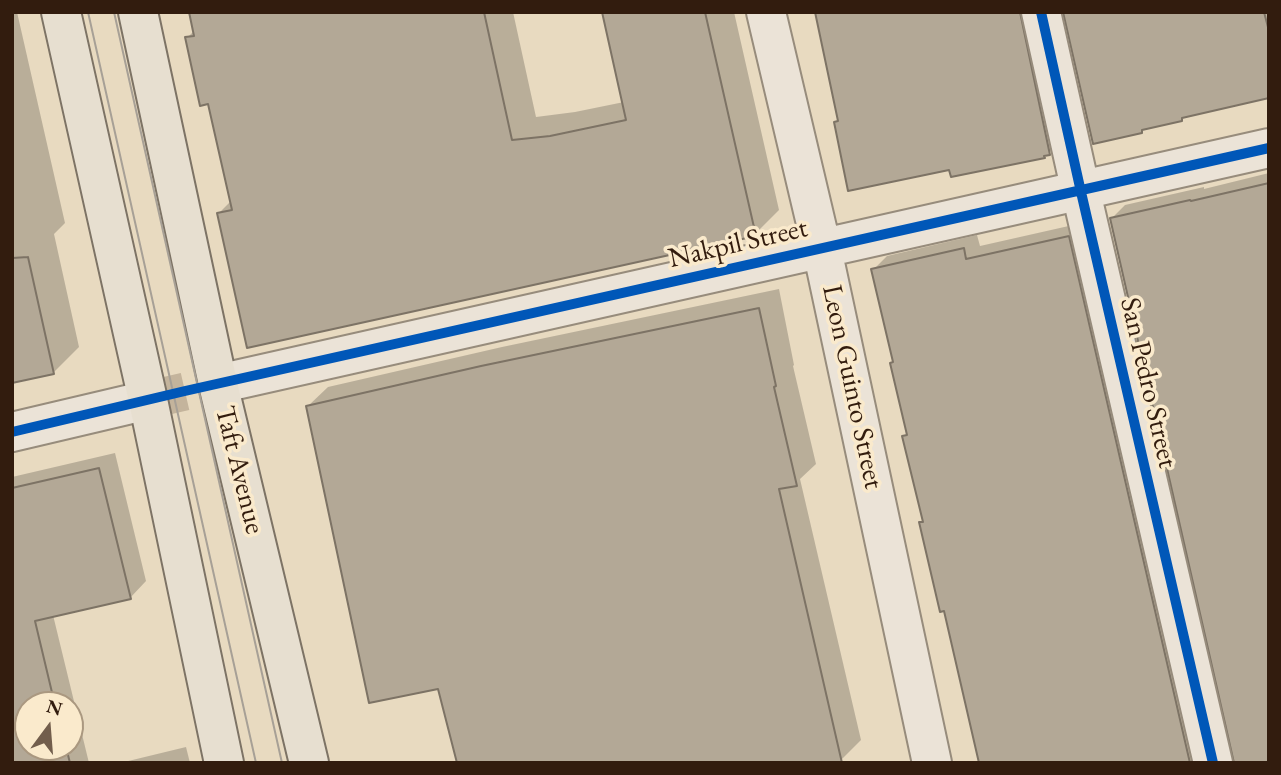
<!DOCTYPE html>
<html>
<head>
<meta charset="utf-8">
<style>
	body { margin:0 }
	#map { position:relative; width:1281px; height:775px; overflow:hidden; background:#e8dac0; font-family:"EB Garamond",serif }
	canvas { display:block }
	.frame { position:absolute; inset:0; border:14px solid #321c0e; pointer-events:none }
	.north { position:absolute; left:14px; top:691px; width:70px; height:70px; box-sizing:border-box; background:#faeacc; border:2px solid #aa9880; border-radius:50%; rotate:16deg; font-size:19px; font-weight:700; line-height:28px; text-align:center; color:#321c0e }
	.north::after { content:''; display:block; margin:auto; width:24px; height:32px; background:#725e4c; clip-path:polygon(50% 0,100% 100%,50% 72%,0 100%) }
</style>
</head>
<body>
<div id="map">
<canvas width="1281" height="775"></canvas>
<div class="frame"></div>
<div class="north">N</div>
</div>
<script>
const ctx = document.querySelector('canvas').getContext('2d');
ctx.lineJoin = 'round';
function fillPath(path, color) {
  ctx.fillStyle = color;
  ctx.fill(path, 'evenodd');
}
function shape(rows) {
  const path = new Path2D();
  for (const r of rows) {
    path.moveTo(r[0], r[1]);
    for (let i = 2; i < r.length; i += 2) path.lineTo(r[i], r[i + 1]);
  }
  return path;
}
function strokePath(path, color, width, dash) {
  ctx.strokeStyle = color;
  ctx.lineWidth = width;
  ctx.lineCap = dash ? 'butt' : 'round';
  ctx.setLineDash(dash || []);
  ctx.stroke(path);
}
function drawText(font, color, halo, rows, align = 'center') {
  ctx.font = font + ' "EB Garamond",serif';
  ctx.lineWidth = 7;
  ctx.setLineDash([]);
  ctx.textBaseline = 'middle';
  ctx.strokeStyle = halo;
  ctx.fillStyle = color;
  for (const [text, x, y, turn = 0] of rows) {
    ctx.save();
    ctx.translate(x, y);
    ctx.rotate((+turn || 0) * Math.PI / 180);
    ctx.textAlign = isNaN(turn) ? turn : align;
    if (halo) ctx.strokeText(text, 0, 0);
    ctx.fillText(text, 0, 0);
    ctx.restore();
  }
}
fillPath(shape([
	[12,12,17,12,65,223,54,234,79,347,53,373,12,381],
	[191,12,513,12,536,117,575,112,624,102,604,12,734,12,779,210,755,234,219,213,232,200,210,102,187,38,195,30],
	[816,12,1036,12,1064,139,1049,153,950,168,836,122,839,119],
	[1065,12,1269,12,1269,96,1185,116,1182,119,1145,127,1142,131],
	[1269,173,1269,763,1111,219,1125,205,1204,187,1204,189],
	[1082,223,1210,763,981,763,946,609,921,523,924,520,904,437,908,433,895,361,873,270,887,256,977,235,980,246],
	[779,289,794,365,793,366,816,464,800,479,861,740,841,760,439,687,308,406,328,387,502,347],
	[115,453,146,581,130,598,53,615,89,763,12,763,12,477],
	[28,705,70,705,70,747,28,747],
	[186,747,190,763,120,763]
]), '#0003');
const building = shape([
	[189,12,484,12,512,140,550,136,626,120,602,12,705,12,756,236,247,348,217,213,232,210,208,104,200,106,185,37,194,36,189,12],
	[815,12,1020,12,1050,155,1044,156,1045,158,951,177,949,170,848,191,834,122,838,121,815,12],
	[1063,12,1264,12,1269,31,1269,98,1182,118,1182,121,1142,130,1142,133,1093,144,1063,12],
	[1269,183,1269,763,1234,763,1110,218,1190,200,1191,201,1269,183],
	[1069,236,1190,763,979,763,944,611,940,612,919,522,923,522,902,436,907,435,890,363,893,362,871,269,964,248,966,259,1069,236],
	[28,257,54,374,12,383,12,258,28,257],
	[759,308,776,386,774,387,797,486,779,489,842,763,457,763,438,689,369,703,306,406,481,366,759,308],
	[99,468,131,599,35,621,55,705,28,705,28,747,66,747,70,763,12,763,12,488,99,468]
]);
fillPath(building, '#b3a896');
strokePath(building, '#7d7365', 2);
strokePath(shape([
	[148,400,218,384]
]), '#c4b49c', 38, [38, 19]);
const minor = shape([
	[1041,12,1081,192,1213,763]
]);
const tertiary = shape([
	[766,12,822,249,932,763],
	[218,384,1269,148],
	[12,432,148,400]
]);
const primary = shape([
	[61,12,148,400,224,763],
	[138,12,218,384,309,763]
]);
strokePath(minor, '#978c7c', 42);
strokePath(tertiary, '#978c7c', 42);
strokePath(primary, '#7d7365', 42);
strokePath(minor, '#ebe3d7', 38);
strokePath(tertiary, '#ebe3d7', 38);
strokePath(primary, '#e7dfd0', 38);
strokePath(shape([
	[88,12,256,763],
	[114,12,282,763]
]), '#a7a096', 2);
strokePath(shape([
	[1041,12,1081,192,1213,763],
	[12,432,185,391,1269,148]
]), '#0057b8', 10);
drawText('28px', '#321c0e', '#faeacc', [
	["Nakpil Street",738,244,-13],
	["San Pedro Street",1148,383,77],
	["Leon Guinto Street",852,387,78],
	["Taft Avenue",239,470,76]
]);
</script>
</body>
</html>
